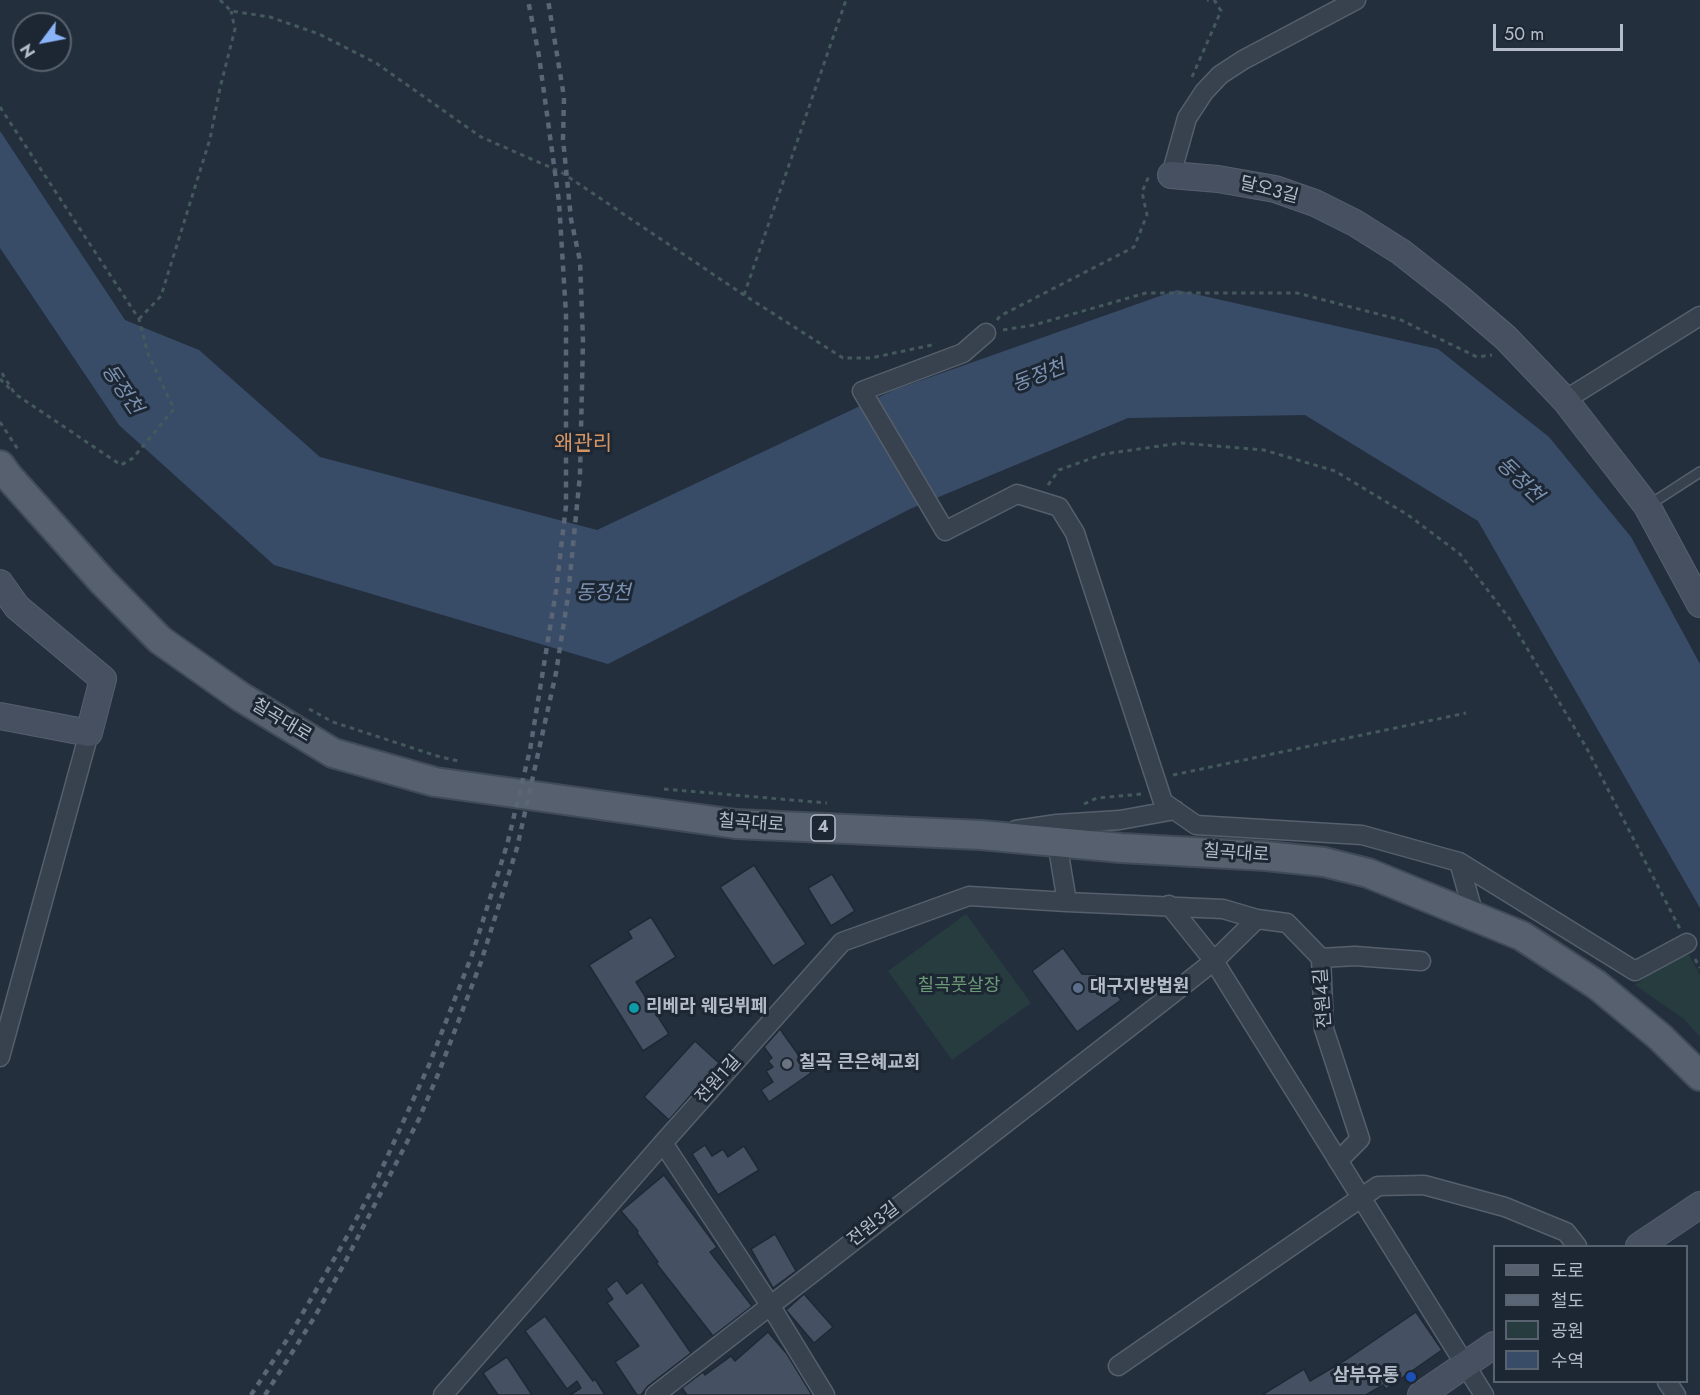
<!DOCTYPE html>
<html>
<head>
<meta charset="utf-8">
<style>
	body { margin:0 }
	#map { position:relative; width:1700px; height:1395px; overflow:hidden; background:#242f3e; font-family:Jost,"Noto Sans KR",sans-serif }
	canvas { display:block }
	.legend { position:absolute; left:1493px; top:1245px; width:195px; height:138px; box-sizing:border-box; background:#1d2633; border:2px solid #59626f; margin:0; padding:8px 10px; list-style:none; font-size:18px; color:#b4bcc9 }
	.legend li { display:flex; align-items:center; gap:12px; height:30px }
	.legend b { width:30px; border:2px solid #59626f }
	.north { position:absolute; left:12px; top:12px; width:60px; height:60px; box-sizing:border-box; background:#1d2633; border:2px solid #59626f; border-radius:50%; rotate:238deg; font-size:16px; font-weight:700; line-height:24px; text-align:center; color:#b4bcc9 }
	.north::after { content:''; display:block; margin:auto; width:21px; height:27px; background:#8ab4f8; clip-path:polygon(50% 0,100% 100%,50% 72%,0 100%) }
	.scale { position:absolute; left:1493px; top:24px; width:130px; height:27px; box-sizing:border-box; border:3px solid #b4bcc9; border-top:0; padding-left:8px; font-size:18px; line-height:21px; white-space:nowrap; color:#b4bcc9; -webkit-text-stroke:4px #1d2633; paint-order:stroke }
</style>
</head>
<body>
<div id="map">
<canvas width="1700" height="1395"></canvas>
<ul class="legend">
<li><b style="height:8px;background:#56606e"></b>도로</li>
<li><b style="height:8px;background:#5a6575"></b>철도</li>
<li><b style="height:16px;background:#263c3f"></b>공원</li>
<li><b style="height:16px;background:#394c67"></b>수역</li>
</ul>
<div class="north">N</div>
<div class="scale">50 m</div>
</div>
<script>
const ctx = document.querySelector('canvas').getContext('2d');
ctx.lineJoin = 'round';
function fillPath(path, color) {
  ctx.fillStyle = color;
  ctx.fill(path, 'evenodd');
}
function shape(rows) {
  const path = new Path2D();
  for (const r of rows) {
    path.moveTo(r[0], r[1]);
    for (let i = 2; i < r.length; i += 2) path.lineTo(r[i], r[i + 1]);
  }
  return path;
}
function strokePath(path, color, width, dash) {
  ctx.strokeStyle = color;
  ctx.lineWidth = width;
  ctx.lineCap = dash ? 'butt' : 'round';
  ctx.setLineDash(dash || []);
  ctx.stroke(path);
}
function drawText(font, color, halo, rows, align = 'center') {
  ctx.font = font + ' Jost,"Noto Sans KR",sans-serif';
  ctx.lineWidth = 6;
  ctx.setLineDash([]);
  ctx.textBaseline = 'middle';
  ctx.strokeStyle = halo;
  ctx.fillStyle = color;
  for (const [text, x, y, turn = 0] of rows) {
    ctx.save();
    ctx.translate(x, y);
    ctx.rotate((+turn || 0) * Math.PI / 180);
    ctx.textAlign = isNaN(turn) ? turn : align;
    if (halo) ctx.strokeText(text, 0, 0);
    ctx.fillText(text, 0, 0);
    ctx.restore();
  }
}
fillPath(shape([
	[966,914,1031,1003,952,1060,888,971],
	[1689,955,1700,975,1700,1037,1684,1019,1635,985,1673,957]
]), '#263c3f');
fillPath(shape([
	[0,131,125,320,199,350,320,457,597,530,894,390,1177,290,1438,349,1549,437,1631,537,1700,664,1700,908,1478,521,1305,415,1128,418,910,509,608,664,274,565,119,425,0,248]
]), '#394c67');
const building = shape([
	[754,865,806,944,773,966,720,887,754,865],
	[832,874,855,911,831,926,808,888,832,874],
	[651,917,676,957,636,982,669,1034,643,1051,589,965,632,938,628,931,651,917],
	[1063,948,1082,974,1103,975,1121,1000,1077,1032,1032,971,1063,948],
	[780,1029,811,1073,769,1102,761,1090,773,1082,766,1071,773,1067,768,1061,772,1058,764,1047,780,1029],
	[695,1041,719,1063,669,1120,644,1097,695,1041],
	[705,1145,712,1156,723,1149,728,1157,744,1146,759,1170,718,1195,692,1154,705,1145],
	[664,1175,717,1247,710,1252,752,1306,713,1336,656,1263,658,1262,637,1233,638,1231,621,1211,664,1175],
	[775,1234,796,1271,773,1288,751,1249,775,1234],
	[617,1280,627,1294,642,1282,691,1353,648,1386,641,1395,637,1395,615,1362,639,1346,607,1303,613,1299,606,1289,617,1280],
	[804,1294,833,1327,814,1343,786,1310,804,1294],
	[1416,1312,1442,1350,1386,1389,1383,1385,1366,1395,1262,1395,1304,1369,1310,1381,1347,1359,1416,1312],
	[545,1316,593,1381,595,1379,605,1395,570,1395,581,1388,577,1381,567,1389,525,1331,545,1316],
	[768,1332,787,1354,812,1395,687,1395,682,1388,703,1372,705,1375,731,1356,735,1361,768,1332],
	[507,1357,532,1395,498,1395,483,1373,507,1357]
]);
fillPath(building, '#455162');
strokePath(building, '#1f2835', 1.5);
const lane = shape([
	[1649,505,1700,472]
]);
const street = shape([
	[1171,175,1187,118,1204,92,1220,75,1243,60,1356,0],
	[986,333,963,353,862,391,945,531,1017,494,1059,507,1075,533,1163,802,1196,825,1362,835,1459,862,1635,971,1687,943],
	[1565,400,1700,316],
	[1016,830,1057,824,1120,820,1175,810],
	[1057,842,1067,902,1223,909,1257,919,1287,923,1321,958],
	[1459,862,1474,915],
	[1169,905,1214,961,1484,1395],
	[0,1057,89,733],
	[663,1143,770,1305,825,1395],
	[1338,1161,1360,1139,1324,1029,1321,958,1355,956,1421,961],
	[1118,1366,1378,1186,1424,1185,1505,1207,1566,1232,1577,1246],
	[1667,1382,1676,1395],
	[443,1395,663,1143,842,942,969,896,1067,902],
	[655,1395,1162,1002,1214,961,1257,919]
]);
const secondary = shape([
	[1171,175,1218,179,1275,189,1315,203,1355,223,1401,252,1457,296,1506,338,1565,400,1647,506,1700,604],
	[0,583,17,607,103,679,89,733,0,716],
	[1639,1246,1700,1205],
	[1421,1395,1494,1345]
]);
const primary = shape([
	[0,465,8,476,102,581,160,640,241,697,333,753,435,782,736,824,981,835,1121,848,1266,856,1324,862,1368,873,1522,936,1597,985,1660,1037,1700,1076]
]);
strokePath(lane, '#565f6c', 12);
strokePath(street, '#565f6c', 21);
strokePath(secondary, '#565f6c', 28);
strokePath(primary, '#414a57', 32);
strokePath(shape([
	[220,0,231,11,270,17,319,34,376,63,481,137,561,172,744,295,843,358,871,358,932,345],
	[1192,77,1221,11,1215,1,1207,0],
	[0,107,139,319,148,354,174,409,133,458,121,465,15,394,0,370],
	[744,295,846,0],
	[139,319,161,296,210,139,220,88,235,29,231,11],
	[997,320,1000,316,1134,247,1147,215,1142,192,1149,176],
	[1003,330,1034,325,1146,293,1297,293,1401,320,1477,357,1492,355],
	[0,379,10,389],
	[0,422,19,451],
	[1048,485,1059,470,1104,454,1181,443,1264,450,1335,471,1408,515,1460,554,1509,618,1586,747,1680,929],
	[309,709,333,722,437,756,458,761],
	[1173,775,1466,713],
	[664,789,827,803],
	[1084,804,1097,798,1142,794],
	[1695,959,1700,968]
]), '#44595c', 3, [4.5, 4.5]);
strokePath(lane, '#38414e', 9);
strokePath(street, '#38414e', 18);
strokePath(secondary, '#465061', 26);
strokePath(primary, '#56606e', 28);
strokePath(shape([
	[251,1395,290,1335,344,1242,374,1186,429,1065,472,955,507,845,530,750,556,591,566,506,566,314,559,202,539,56,528,0],
	[265,1395,314,1318,344,1264,419,1119,439,1072,481,962,517,848,556,673,568,596,580,475,583,341,580,261,571,219,563,139,564,97,548,0]
]), '#5a6575', 4.5, [6, 6]);
for (const [x, y, r, color] of [
	[1078,988,6,"#5c6f8a"],
	[634,1008,6,"#0f9aa8"],
	[787,1064,6,"#6b7280"],
	[1411,1377,6,"#1a4fb4"]
]) {
  const dot = new Path2D();
  dot.arc(x, y, r, 0, 2 * Math.PI);
  ctx.fillStyle = color;
  ctx.fill(dot);
  strokePath(dot, '#1d2633', 2);
}
for (const [x, y, w] of [
	[823,828,24]
]) {
  const box = new Path2D();
  box.roundRect(x - w / 2, y - 13, w, 26, 4.5);
  ctx.fillStyle = '#1d2633';
  ctx.fill(box);
  strokePath(box, '#b4bcc9', 1.5);
}
drawText('bold 16px', '#b4bcc9', null, [
	["4",823,828]
]);
drawText('18px', '#b4bcc9', '#1d2633', [
	["달오3길",1269,191,14],
	["칠곡대로",281,721,31],
	["칠곡대로",751,824,4],
	["칠곡대로",1236,854,4],
	["전원4길",1324,998,-94],
	["전원1길",719,1080,-48],
	["전원3길",874,1225,-38]
]);
drawText('18px', '#6b9a76', '#1d2633', [
	["칠곡풋살장",959,987]
]);
drawText('bold 18px', '#b4bcc9', '#1d2633', [
	["대구지방법원",1090,988],
	["리베라 웨딩뷔페",646,1008],
	["칠곡 큰은혜교회",799,1064],
	["삼부유통",1399,1377,"right"]
], 'left');
drawText('italic 20px', '#7c92b1', '#1d2633', [
	["동정천",1039,377,-21],
	["동정천",121,390,56],
	["동정천",1519,481,44],
	["동정천",603,594]
]);
drawText('21px', '#d59563', '#1d2633', [
	["왜관리",583,445]
]);
</script>
</body>
</html>
